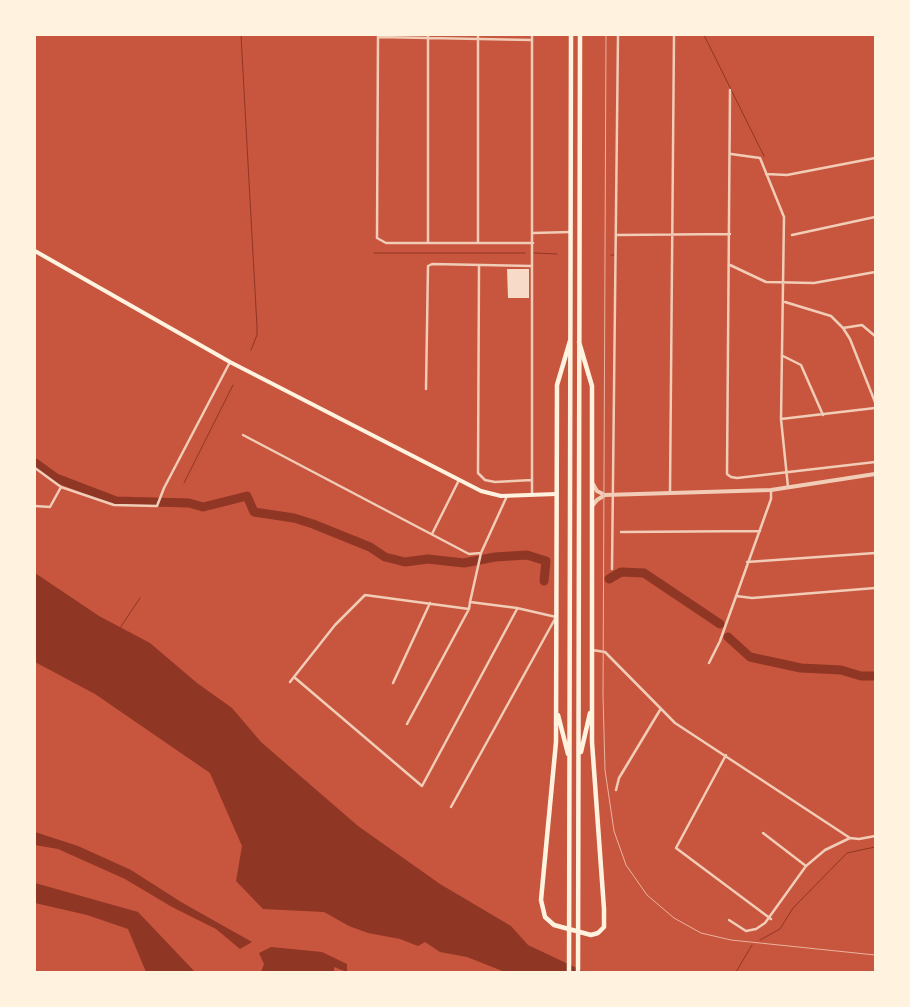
<!DOCTYPE html>
<html>
<head>
<meta charset="utf-8">
<style>
	body { margin:0 }
	#map { position:relative; width:910px; height:1007px; overflow:hidden; background:#c8553d; font-family:Literata,serif }
	canvas { display:block }
	.frame { position:absolute; inset:0; border:36px solid #fff3e0; pointer-events:none }
</style>
</head>
<body>
<div id="map">
<canvas width="910" height="1007"></canvas>
<div class="frame"></div>
</div>
<script>
const ctx = document.querySelector('canvas').getContext('2d');
ctx.lineJoin = 'round';
function fillPath(path, color) {
  ctx.fillStyle = color;
  ctx.fill(path, 'evenodd');
}
function shape(rows) {
  const path = new Path2D();
  for (const r of rows) {
    path.moveTo(r[0], r[1]);
    for (let i = 2; i < r.length; i += 2) path.lineTo(r[i], r[i + 1]);
  }
  return path;
}
function strokePath(path, color, width, dash) {
  ctx.strokeStyle = color;
  ctx.lineWidth = width;
  ctx.lineCap = dash ? 'butt' : 'round';
  ctx.setLineDash(dash || []);
  ctx.stroke(path);
}
fillPath(shape([
	[35,573,99,616,150,643,197,683,232,708,261,742,358,826,440,884,511,926,528,945,585,972,505,972,467,957,440,952,425,942,418,946,400,939,368,933,349,926,324,912,263,909,236,881,242,846,210,773,95,694,35,662],
	[35,832,78,846,131,870,181,902,252,942,240,949,216,929,172,907,125,879,58,849,35,845],
	[35,883,138,912,195,972,146,972,128,929,87,915,35,903],
	[271,947,322,952,347,964,347,972,334,967,334,972,261,972,264,964,259,953]
]), '#8f3625');
strokePath(shape([
	[241,35,257,327,257,335,251,350],
	[704,35,764,156],
	[374,253,525,253],
	[534,253,557,254],
	[611,255,614,255],
	[184,483,233,385],
	[120,628,140,598],
	[760,940,780,929,793,908,847,853,875,847],
	[736,972,752,945]
]), '#8f3625', 1);
strokePath(shape([
	[35,463,56,478,116,501,189,503,203,507,247,496,254,512,294,518,313,524,370,547,385,557,405,562,428,559,464,563,495,557,527,555,546,561,544,581],
	[609,579,621,572,644,573,720,624],
	[728,637,750,657,801,668,841,670,861,676,875,676]
]), '#8f3625', 9);
fillPath(shape([
	[507,269,529,269,529,298,508,298]
]), '#f7dbc8');
strokePath(shape([
	[378,35,377,238,386,243,533,243],
	[378,37,531,40],
	[730,90,727,474,731,477,737,478,875,462],
	[731,154,760,158,784,217,781,419,788,487],
	[766,174,787,175,875,158],
	[533,233,571,232],
	[617,235,730,234],
	[792,235,875,217],
	[428,243,428,35],
	[478,243,478,35],
	[479,265,478,473,485,480,495,482,532,480],
	[730,265,766,282,814,283,875,272],
	[785,302,831,316,843,328,850,339,875,402],
	[843,328,862,325,875,336],
	[783,356,801,365,823,415],
	[426,389,428,266,432,264,532,266],
	[781,419,875,408],
	[243,435,469,554,481,553],
	[35,468,61,487,114,505,157,506,164,488,230,362],
	[670,493,674,35],
	[532,495,532,35],
	[35,506,50,507,61,487],
	[621,532,760,531],
	[432,534,459,480],
	[747,562,875,553],
	[612,569,618,35],
	[736,596,752,598,875,588],
	[470,602,481,553,507,496],
	[592,650,605,652,675,723,850,838,859,839,875,836],
	[709,663,720,641,771,499,771,490],
	[294,677,422,786,517,609],
	[290,682,335,625,365,595,469,609,470,602,517,608,556,617,451,807],
	[393,683,430,603],
	[407,724,469,609],
	[726,755,676,848,771,919],
	[616,790,619,778,660,710],
	[763,833,806,866],
	[729,920,746,931,756,929,765,923,806,866,825,850,850,838]
]), '#f1ccb7', 2.5);
strokePath(shape([
	[605,495,771,490,875,474],
	[593,505,597,500,605,495,597,491,593,484]
]), '#f1ccb7', 4);
strokePath(shape([
	[35,251,230,362,481,491,501,496,556,494]
]), '#fff3e0', 4);
strokePath(shape([
	[570,341,557,385,556,742,541,900,545,917,554,925,591,935,598,933,604,927,604,909,592,742,592,386,579,342],
	[558,715,568,754],
	[581,752,590,713],
	[569,972,571,35],
	[578,972,580,35]
]), '#fff3e0', 4.5);
strokePath(shape([
	[606,35,603,696,605,770,614,831,626,865,647,895,674,918,701,933,731,940,875,955]
]), '#e9b49f', 1);
</script>
</body>
</html>
